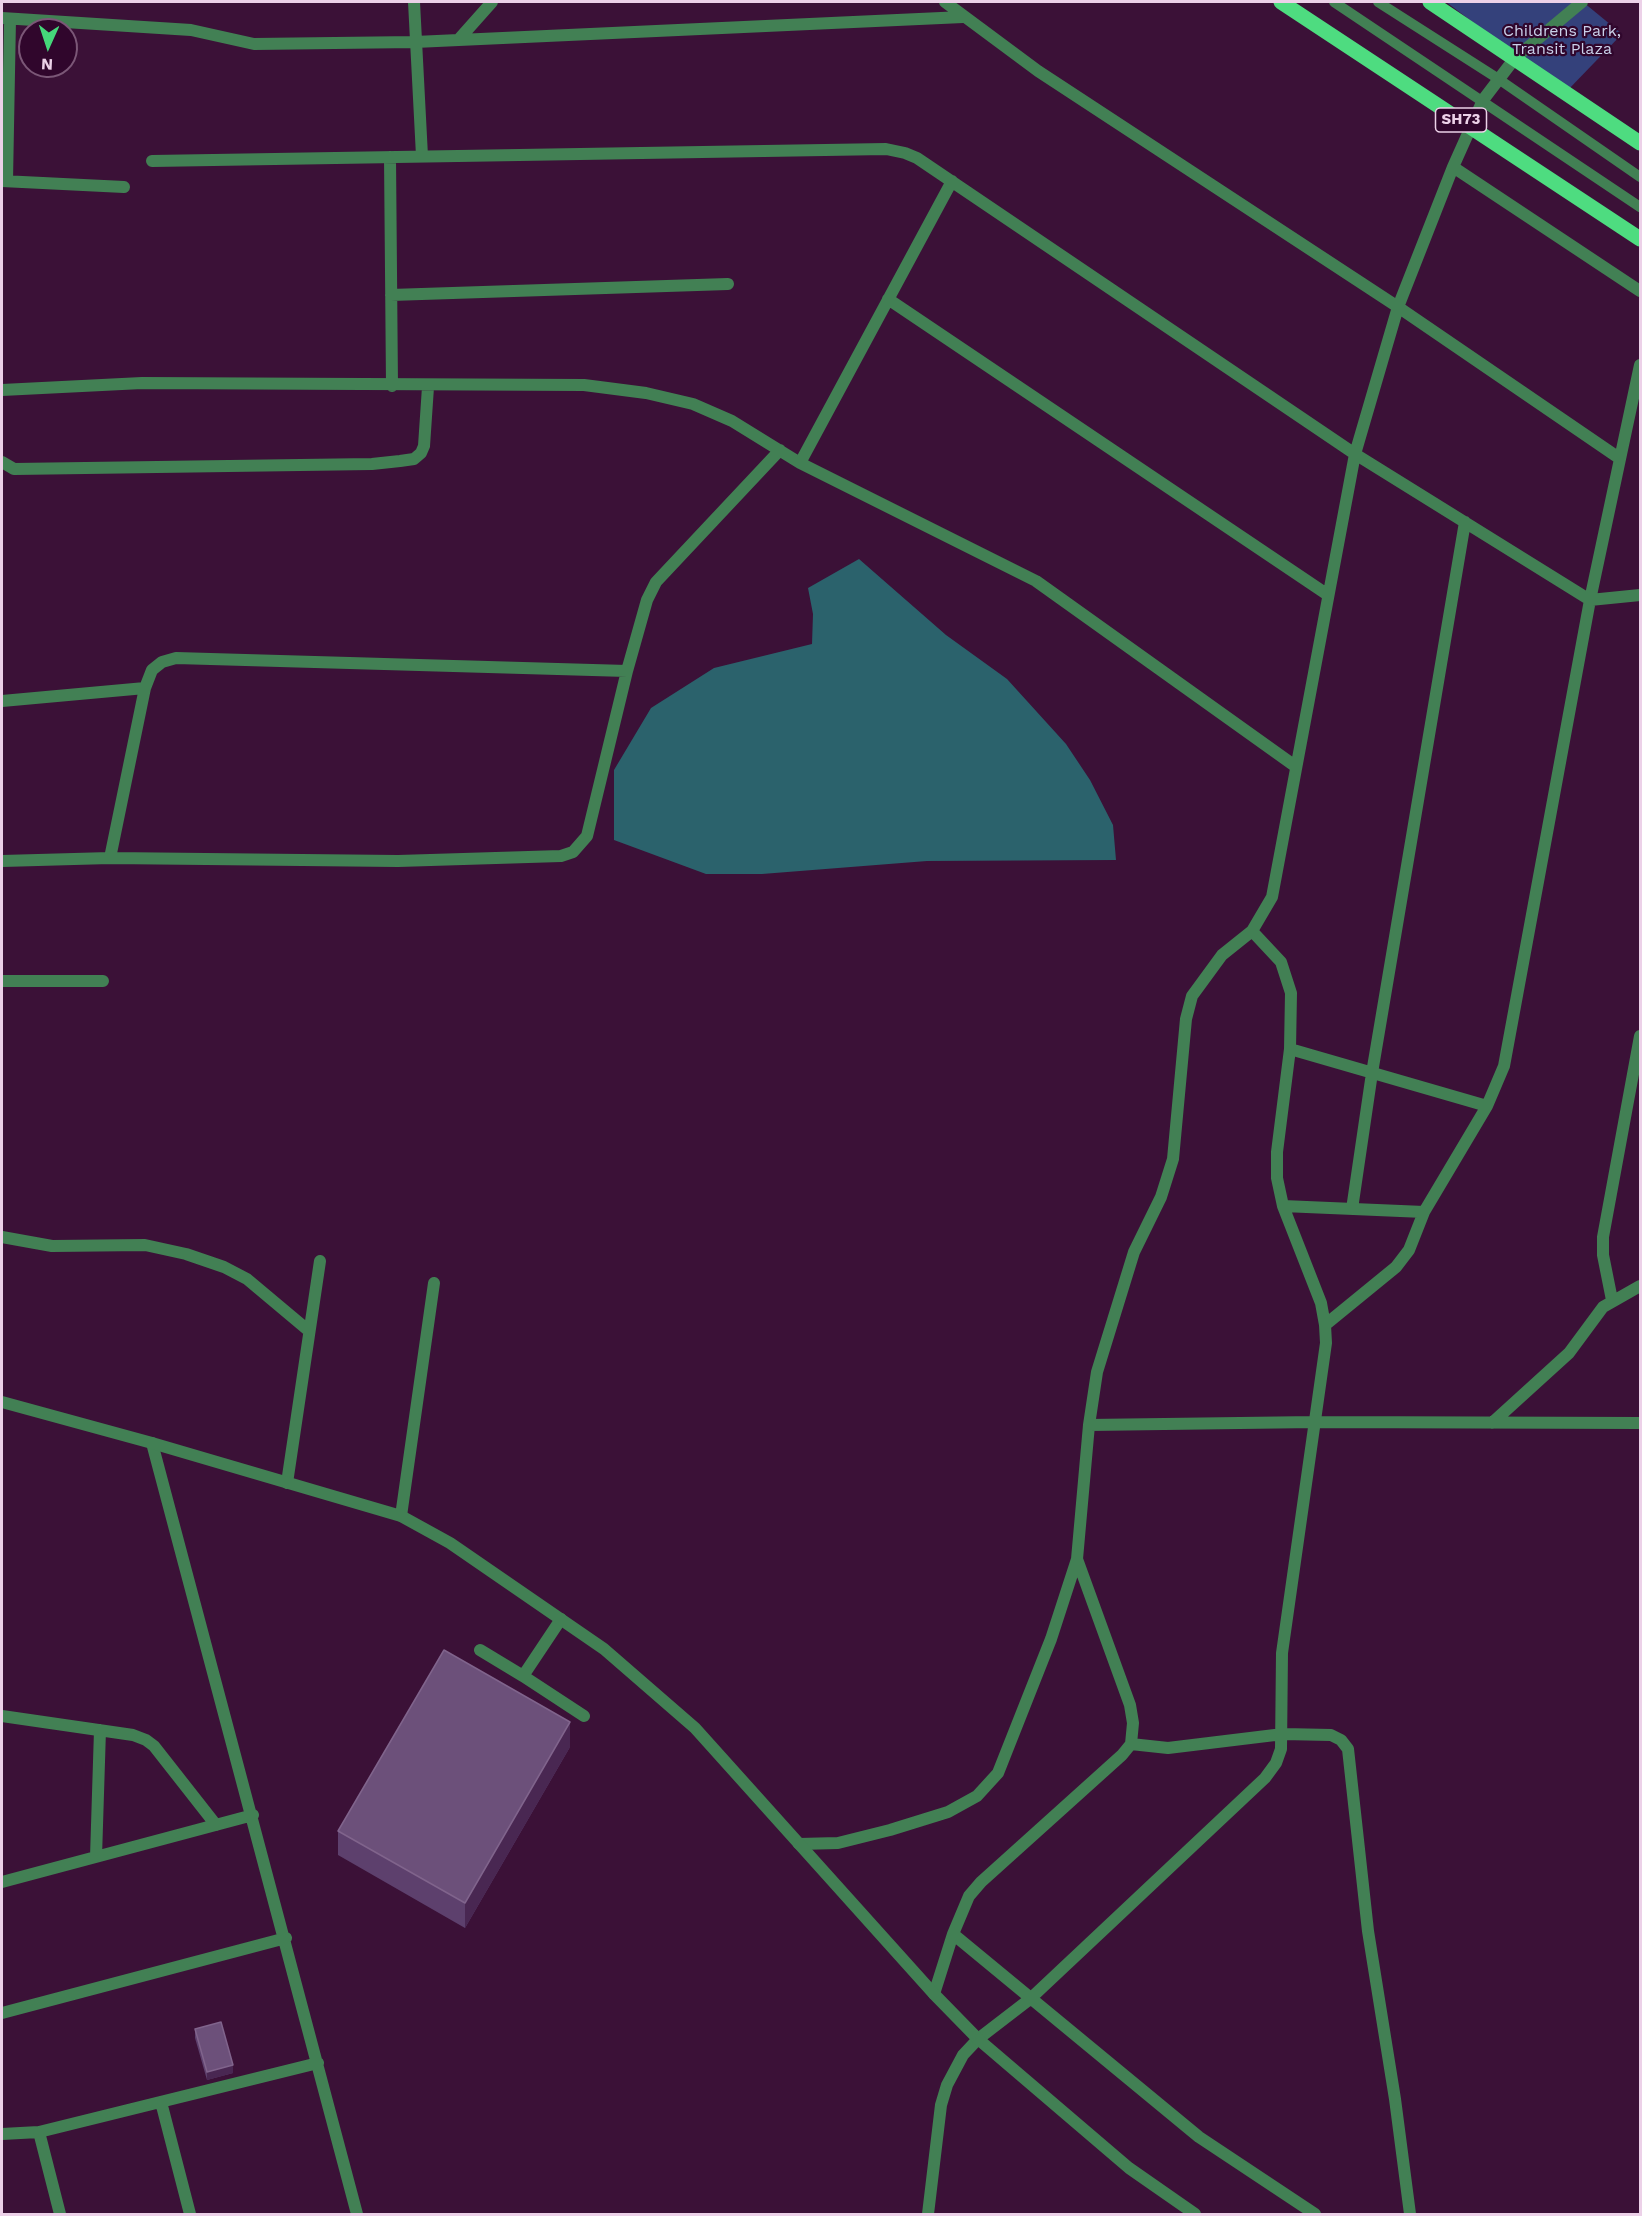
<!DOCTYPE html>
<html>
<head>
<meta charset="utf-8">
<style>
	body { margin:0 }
	#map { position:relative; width:1642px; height:2216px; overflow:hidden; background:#3b1137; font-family:"Work Sans",sans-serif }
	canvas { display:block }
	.frame { position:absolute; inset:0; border:3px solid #ecd1e8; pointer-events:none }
	.north { position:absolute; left:18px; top:18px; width:60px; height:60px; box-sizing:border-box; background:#30062c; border:2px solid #7b5777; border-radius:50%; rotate:183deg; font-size:16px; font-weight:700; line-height:24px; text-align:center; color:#ecd1e8 }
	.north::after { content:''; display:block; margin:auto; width:21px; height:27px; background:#45d77a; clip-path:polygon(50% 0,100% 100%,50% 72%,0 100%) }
</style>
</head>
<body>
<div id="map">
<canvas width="1642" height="2216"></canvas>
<div class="frame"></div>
<div class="north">N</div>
</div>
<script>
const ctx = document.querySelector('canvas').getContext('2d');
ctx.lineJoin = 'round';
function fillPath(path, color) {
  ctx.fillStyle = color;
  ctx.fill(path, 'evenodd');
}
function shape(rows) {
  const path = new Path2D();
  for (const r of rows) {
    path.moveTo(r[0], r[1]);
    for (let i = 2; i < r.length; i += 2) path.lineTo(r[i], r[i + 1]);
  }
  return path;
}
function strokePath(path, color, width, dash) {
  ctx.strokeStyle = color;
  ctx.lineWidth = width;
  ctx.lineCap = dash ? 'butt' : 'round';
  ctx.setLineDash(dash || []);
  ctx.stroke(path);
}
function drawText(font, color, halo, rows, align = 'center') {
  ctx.font = font + ' "Work Sans",sans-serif';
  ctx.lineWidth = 4.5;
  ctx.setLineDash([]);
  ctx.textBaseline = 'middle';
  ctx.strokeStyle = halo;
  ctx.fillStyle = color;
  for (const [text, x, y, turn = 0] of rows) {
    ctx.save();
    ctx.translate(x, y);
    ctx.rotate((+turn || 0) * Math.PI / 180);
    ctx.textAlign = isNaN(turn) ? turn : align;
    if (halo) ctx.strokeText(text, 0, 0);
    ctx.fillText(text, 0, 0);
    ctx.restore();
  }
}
fillPath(shape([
	[1446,2,1583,2,1622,34,1566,92]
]), '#34417b');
fillPath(shape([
	[859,559,946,635,1007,679,1066,744,1090,780,1113,825,1116,860,927,861,762,874,706,874,614,840,614,770,651,708,714,668,812,644,813,614,808,588]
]), '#2b626c');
strokePath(shape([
	[1334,2,1640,207],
	[1378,2,1497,78,1640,177]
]), '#428054', 10);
strokePath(shape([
	[414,2,422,156],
	[945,2,1038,71,1398,307,1619,458],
	[2,18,191,30,254,44,415,42,963,17],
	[460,38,492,2],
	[390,157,392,386],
	[152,161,886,149,905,153,917,158,1355,454,1590,600,1640,595],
	[1453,167,1640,291],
	[2,181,124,187],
	[7,181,10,19],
	[391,295,728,284],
	[888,299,1328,595],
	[2,390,142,383,584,385,646,393,693,404,732,421,800,463,1036,581,1295,766],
	[2,462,14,469,372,464,400,461,414,459,421,453,424,446,428,387],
	[800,463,952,181],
	[2,701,145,688],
	[110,858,145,688,152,670,162,662,176,658,627,671],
	[2,861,110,858,398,861,561,856,573,852,587,836,627,671,647,600,656,582,780,450],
	[2,981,103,981],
	[1290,1049,1487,1106],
	[1283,1206,1424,1212],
	[1352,1209,1372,1073,1465,522],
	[2,1237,52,1246,145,1245,186,1254,224,1267,247,1279,309,1331],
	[1612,1300,1603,1255,1603,1237,1640,1036],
	[1325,1325,1396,1267,1409,1250,1424,1212,1487,1106,1504,1066,1590,600,1640,365],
	[1492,1423,1569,1353,1603,1307,1640,1286],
	[1089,1425,1315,1422,1640,1423],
	[152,1443,357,2214],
	[287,1483,320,1261],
	[401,1516,434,1283],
	[561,1619,523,1676,584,1716],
	[480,1650,523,1676],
	[2,1716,133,1735,146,1740,154,1746,216,1825],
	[1131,1744,1168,1748,1283,1734,1331,1735,1341,1740,1348,1749,1368,1931,1395,2099,1410,2214],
	[799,1844,838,1843,890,1830,948,1812,977,1796,998,1773,1051,1639,1077,1559,1089,1425,1097,1372,1134,1252,1161,1197,1173,1159,1186,1019,1192,996,1222,955,1252,931,1272,897,1355,454,1398,307,1453,167,1483,100,1515,58,1582,2],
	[96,1857,100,1730],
	[2,1882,253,1815],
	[953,1934,1199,2137,1315,2214],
	[934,1994,953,1934,969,1896,981,1882,1122,1755,1131,1744,1133,1723,1130,1705,1077,1559],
	[2,2013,286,1938],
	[161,2102,190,2214],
	[39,2132,60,2214],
	[2,2134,39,2132,318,2063],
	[928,2214,941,2105,947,2085,963,2055,978,2039,1030,1999,1265,1778,1276,1763,1281,1749,1282,1653,1326,1343,1325,1325,1321,1303,1283,1206,1277,1178,1277,1152,1290,1049,1291,993,1281,962,1252,931]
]), '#428054', 12);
strokePath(shape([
	[2,1402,152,1443,401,1516,450,1543,604,1649,695,1728,934,1994,978,2039,1129,2168,1195,2214]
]), '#428054', 12);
strokePath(shape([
	[1281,2,1640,239],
	[1430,2,1640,143]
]), '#4edc80', 15);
fillPath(shape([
	[570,1747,465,1928,338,1855,338,1831],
	[195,2029,233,2073,207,2080,195,2038]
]), '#5d406d');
fillPath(shape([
	[570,1722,570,1747,465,1928,465,1903],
	[233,2065,233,2073,207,2080,207,2072]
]), '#492752');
const building = shape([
	[444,1650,570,1722,465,1903,338,1831,444,1650],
	[221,2022,233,2065,207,2072,195,2029,221,2022]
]);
fillPath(building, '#6c507a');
strokePath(building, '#80648c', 1.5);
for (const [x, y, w] of [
	[1461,120,51]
]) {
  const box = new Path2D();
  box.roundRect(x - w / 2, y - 12, w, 24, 4.5);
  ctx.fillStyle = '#30062c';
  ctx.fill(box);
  strokePath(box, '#ecd1e8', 1.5);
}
drawText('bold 15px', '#ecd1e8', null, [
	["SH73",1461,120]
]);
drawText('16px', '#c9d1ea', '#30062c', [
	["Childrens Park,",1562,31],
	["Transit Plaza",1562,49]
]);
</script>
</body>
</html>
